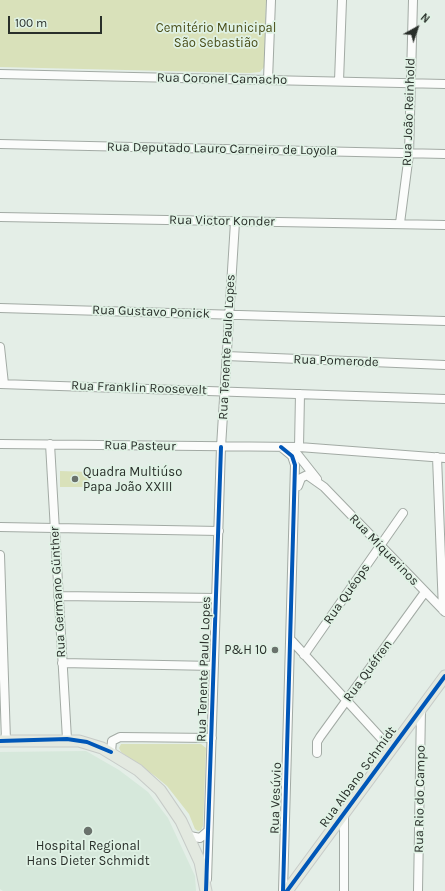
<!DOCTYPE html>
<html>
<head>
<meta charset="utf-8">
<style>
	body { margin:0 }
	#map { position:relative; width:445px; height:891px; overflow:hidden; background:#e4eee7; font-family:Karla,sans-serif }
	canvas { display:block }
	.north { position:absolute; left:397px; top:8px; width:40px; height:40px; -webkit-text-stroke:3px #e0f2e5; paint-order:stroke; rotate:40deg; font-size:11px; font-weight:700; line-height:16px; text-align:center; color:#292f2a }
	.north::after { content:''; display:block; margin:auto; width:14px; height:18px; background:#292f2a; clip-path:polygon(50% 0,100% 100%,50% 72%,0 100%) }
	.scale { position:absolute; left:8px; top:16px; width:94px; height:18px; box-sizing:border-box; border:2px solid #292f2a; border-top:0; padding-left:5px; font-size:12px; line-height:14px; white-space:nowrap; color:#292f2a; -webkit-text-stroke:3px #e0f2e5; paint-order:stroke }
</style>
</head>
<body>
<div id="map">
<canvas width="445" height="891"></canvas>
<div class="north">N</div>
<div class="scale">100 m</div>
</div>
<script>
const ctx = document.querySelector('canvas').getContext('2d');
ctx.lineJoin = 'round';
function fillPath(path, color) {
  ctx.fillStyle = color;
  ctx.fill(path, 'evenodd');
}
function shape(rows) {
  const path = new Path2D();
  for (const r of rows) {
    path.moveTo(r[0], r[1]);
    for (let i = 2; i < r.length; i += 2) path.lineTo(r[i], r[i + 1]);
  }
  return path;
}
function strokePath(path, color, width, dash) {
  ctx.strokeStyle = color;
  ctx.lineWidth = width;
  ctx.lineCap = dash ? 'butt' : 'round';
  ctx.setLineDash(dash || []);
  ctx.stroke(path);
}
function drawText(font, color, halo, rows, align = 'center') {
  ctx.font = font + ' Karla,sans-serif';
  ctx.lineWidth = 3.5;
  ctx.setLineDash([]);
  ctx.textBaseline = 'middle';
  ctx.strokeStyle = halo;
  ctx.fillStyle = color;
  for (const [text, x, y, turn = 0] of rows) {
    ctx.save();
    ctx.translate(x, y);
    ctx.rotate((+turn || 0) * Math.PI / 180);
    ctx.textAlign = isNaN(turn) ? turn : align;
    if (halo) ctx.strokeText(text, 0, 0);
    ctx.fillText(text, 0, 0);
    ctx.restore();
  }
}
fillPath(shape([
	[86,751,119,770,148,792,168,818,195,876,196,891,3,891,0,889,0,752]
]), '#d6e8db');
fillPath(shape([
	[0,0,266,0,264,67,260,72,250,73,0,67],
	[60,471,89,472,89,487,60,487],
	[121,744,201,744,206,748,203,826,201,830,198,831,195,829,189,814,167,786,155,776,121,752,119,748]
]), '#d9e1ba');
const minor = shape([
	[0,74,445,84],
	[268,80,271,0],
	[339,81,342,0],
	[0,144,445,154],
	[0,217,445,225],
	[400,223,409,154,413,0],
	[0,308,445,321],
	[0,347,4,384],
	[226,356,445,365],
	[0,384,445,399],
	[0,444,299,447,445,458],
	[50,444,67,739],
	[281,447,292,456,295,465,283,891],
	[299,447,300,394],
	[290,450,298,455,317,479],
	[437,457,443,610],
	[298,486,301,478,307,475,324,487,445,612],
	[0,527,219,531],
	[0,555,6,741],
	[58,596,216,598],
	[292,641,391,749],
	[304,655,403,513],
	[62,663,214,666],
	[111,752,112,741,120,737,212,738],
	[317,753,317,742,320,737,425,592],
	[344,814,344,891],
	[190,836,200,838,208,831],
	[207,879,221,447,235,222],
	[418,891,421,708]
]);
const major = shape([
	[0,741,79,741,102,748,138,770,160,790,181,821,200,862,206,891],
	[287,891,445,676]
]);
strokePath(minor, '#a2aaa4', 10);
strokePath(major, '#c7cbc8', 13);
strokePath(minor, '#fbfcfb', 8);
strokePath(major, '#e3e9e0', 11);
strokePath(shape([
	[281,447,292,456,295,465,283,891],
	[0,741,67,739,87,742,111,752],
	[206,891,221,447],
	[287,891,445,676]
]), '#0057b8', 4);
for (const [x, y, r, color] of [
	[75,479,4,"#6a726c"],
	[275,650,4,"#6a726c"],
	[88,831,5,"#6a726c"]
]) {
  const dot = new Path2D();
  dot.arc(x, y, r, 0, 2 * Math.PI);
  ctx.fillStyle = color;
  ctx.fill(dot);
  strokePath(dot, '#e0f2e5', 1.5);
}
drawText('13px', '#4b4f1a', '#e0f2e5', [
	["Cemitério Municipal",216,28],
	["São Sebastião",216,43]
]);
drawText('13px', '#292f2a', '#e0f2e5', [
	["Rua Coronel Camacho",222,79,1],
	["Rua João Reinhold",409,112,-88],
	["Rua Deputado Lauro Carneiro de Loyola",222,149,1],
	["Rua Victor Konder",222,221,1],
	["Rua Gustavo Ponick",151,312,2],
	["Rua Tenente Paulo Lopes",227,347,-87],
	["Rua Pomerode",336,361,2],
	["Rua Franklin Roosevelt",139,388,2],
	["Rua Pasteur",140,446,1],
	["Rua Miquerinos",384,550,46],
	["Rua Germano Günther",58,592,-93],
	["Rua Quéops",347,594,-55],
	["Rua Tenente Paulo Lopes",204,669,-88],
	["Rua Quéfren",368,671,-54],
	["Rua Albano Schmidt",358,777,-54],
	["Rua Vesúvio",276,798,-88],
	["Rua Rio do Campo",420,799,-89]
]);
drawText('13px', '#292f2a', '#e0f2e5', [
	["Quadra Multiúso",83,472],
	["Papa João XXIII",83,487],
	["P&H 10",267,650,"right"],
	["Hospital Regional",88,846,"center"],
	["Hans Dieter Schmidt",88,861,"center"]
], 'left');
</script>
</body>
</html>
